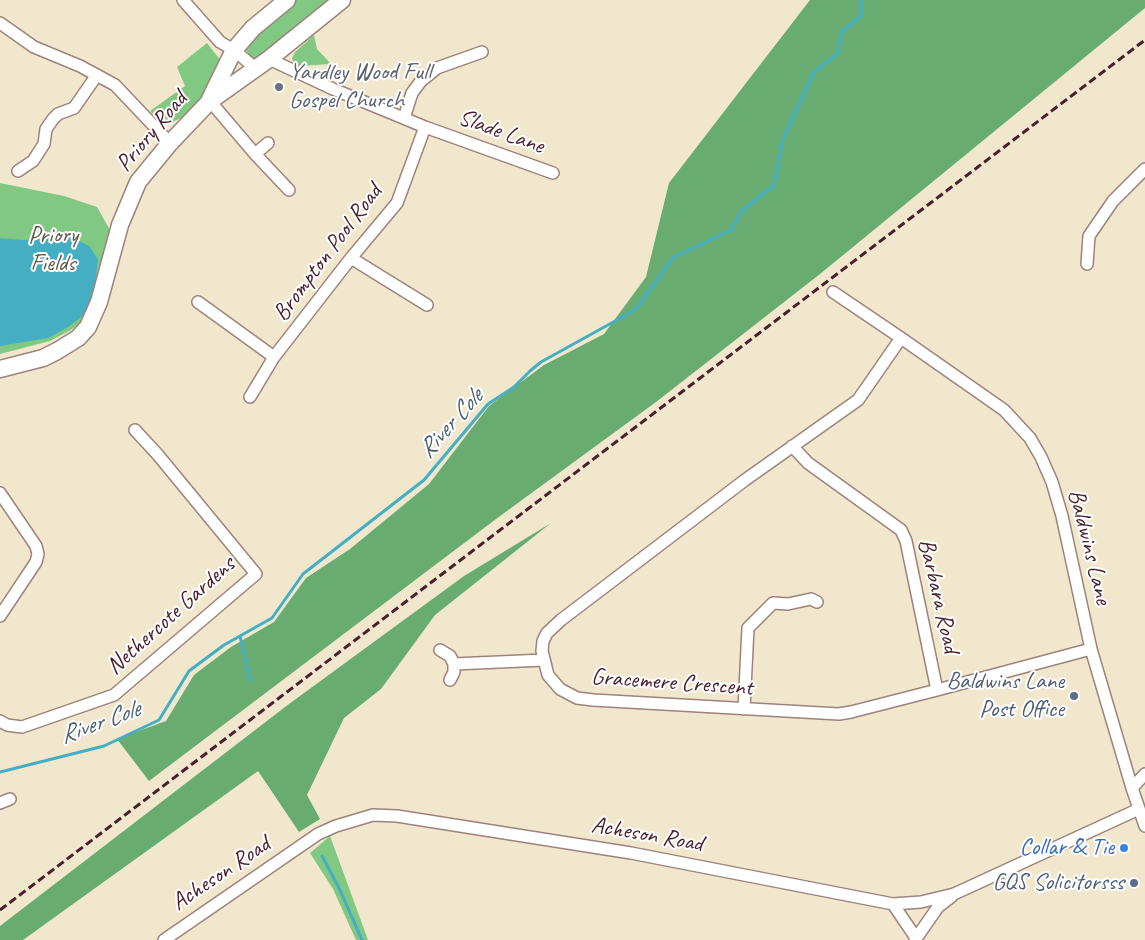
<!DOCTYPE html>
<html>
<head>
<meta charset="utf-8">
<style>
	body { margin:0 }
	canvas { display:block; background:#f0e7cd }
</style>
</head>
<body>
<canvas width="1145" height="940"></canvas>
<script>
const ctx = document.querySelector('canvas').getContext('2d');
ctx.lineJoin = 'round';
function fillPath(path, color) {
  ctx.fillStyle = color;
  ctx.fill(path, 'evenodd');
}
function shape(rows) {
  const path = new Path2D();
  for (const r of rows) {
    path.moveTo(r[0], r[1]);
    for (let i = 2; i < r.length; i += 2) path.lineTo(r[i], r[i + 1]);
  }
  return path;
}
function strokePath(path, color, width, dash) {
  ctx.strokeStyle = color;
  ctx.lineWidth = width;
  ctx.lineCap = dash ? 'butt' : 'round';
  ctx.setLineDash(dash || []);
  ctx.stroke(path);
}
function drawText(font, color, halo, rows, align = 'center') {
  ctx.font = font + ' Caveat,sans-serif';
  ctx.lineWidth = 4;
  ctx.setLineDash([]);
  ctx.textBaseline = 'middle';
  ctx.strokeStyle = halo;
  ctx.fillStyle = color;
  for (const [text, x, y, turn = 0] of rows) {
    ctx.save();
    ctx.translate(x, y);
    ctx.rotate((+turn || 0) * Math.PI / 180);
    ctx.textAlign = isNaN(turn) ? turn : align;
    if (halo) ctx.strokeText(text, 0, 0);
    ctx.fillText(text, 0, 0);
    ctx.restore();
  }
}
fillPath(shape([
	[295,0,331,0,257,59,252,58,245,49,246,45],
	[314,35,317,49,331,64,299,66,294,64,292,58,295,52],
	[207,43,221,61,204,96,181,118,170,123,163,123,150,111,185,86,177,67],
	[0,183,64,196,97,207,110,230,88,318,69,331,50,341,0,354],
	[330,836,368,940,356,940,333,889,310,853]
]), '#81c883');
fillPath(shape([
	[810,0,1145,0,1145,8,820,274,656,402,496,519,149,781,117,739,166,721,194,675,231,647,274,622,306,578,350,549,429,484,489,406,544,365,604,334,646,277,669,183],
	[551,523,435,615,381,689,344,718,307,795,320,819,299,832,258,771,23,940,0,940,0,926,289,704,464,576]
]), '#68ac71');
fillPath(shape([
	[0,238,22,240,74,238,89,246,98,259,94,292,88,312,68,327,48,338,0,346]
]), '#44aec3');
strokePath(shape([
	[240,636,250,680],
	[0,772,104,746,159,720,189,671,224,645,272,618,303,574,424,480,488,404,514,387,530,371,541,362,635,310,674,257,731,230,742,211,774,185,783,139,814,72,837,54,842,32,861,16,861,0],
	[322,856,340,890,362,940]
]), '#44aec3', 3);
const street = shape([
	[183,0,220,42,234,50,255,68],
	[0,23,34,47,80,66,115,85,170,143],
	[269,59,333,89,425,127,553,173],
	[210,101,255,154,289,190],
	[404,118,412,93,421,81,437,68,482,52],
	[255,154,268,143],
	[18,171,33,161,44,144,46,129,53,119,58,114,74,108,97,75],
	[351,258,427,305],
	[1087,264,1089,236,1113,201,1145,169],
	[833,292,901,338,1004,410,1030,438,1041,457,1052,482,1062,516,1091,649,1132,788,1145,826],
	[198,302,274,357],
	[901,338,858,400,745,480,561,620,547,633,543,641,542,651,548,675,560,689,577,698,593,700,839,714,851,712,937,690,1091,649],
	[250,397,274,357,351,258,397,203,425,127],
	[792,446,808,463,901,530,906,541,937,690],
	[0,493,36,546,38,554,36,562,0,616],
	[440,650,450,656,454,664,454,672,450,680],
	[454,664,544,660],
	[744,709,748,628,773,603,788,604,811,599,817,602],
	[0,721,7,725,22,727,114,695,256,574,158,455,135,430],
	[1132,788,1145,774],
	[0,803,10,799],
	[893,904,916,938],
	[164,940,318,834,336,826,373,815,397,816,631,853,893,904,921,902,954,894,1139,809],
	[915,940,938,907,951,897]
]);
const secondary = shape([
	[210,99,234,50,253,28,287,0],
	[0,369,43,358,57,351,78,338,88,327,99,302,120,225,138,182,170,143,210,101,269,59,342,0]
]);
strokePath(street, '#9d837c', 14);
strokePath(secondary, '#9d837c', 19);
strokePath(street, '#fff', 11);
strokePath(secondary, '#fff', 16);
strokePath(shape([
	[0,910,1145,40]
]), '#4a1f2b', 3, [8, 4]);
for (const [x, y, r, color] of [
	[279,87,5,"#6b7280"],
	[1074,696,5,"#5c6f8a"],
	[1124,848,5,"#3f7fe0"],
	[1134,883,5,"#5c6f8a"]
]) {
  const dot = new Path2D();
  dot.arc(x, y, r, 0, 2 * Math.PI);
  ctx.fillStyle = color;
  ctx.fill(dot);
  strokePath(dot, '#fff', 2);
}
drawText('24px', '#5b616d', '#fff', [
	["Yardley Wood Full",289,73],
	["Gospel Church",289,101]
], 'left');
drawText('24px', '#4a1f2b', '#fff', [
	["Priory Road",152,132,-50],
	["Slade Lane",501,132,20],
	["Brompton Pool Road",328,253,-53],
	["Baldwins Lane",1089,547,76],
	["Barbara Road",938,596,77],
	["Nethercote Gardens",171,616,-42],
	["Gracemere Crescent",672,683,4],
	["Acheson Road",647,835,10],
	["Acheson Road",221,874,-34]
]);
drawText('24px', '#5d5a4a', '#fff', [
	["Priory",53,236],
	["Fields",53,264]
]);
drawText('24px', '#4e5e75', '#fff', [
	["Baldwins Lane",1064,682],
	["Post Office",1064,710],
	["GQS Solicitorsss",1124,883]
], 'right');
drawText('24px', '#366cbe', '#fff', [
	["Collar & Tie",1114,848]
], 'right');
drawText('italic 25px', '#475f6f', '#fff', [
	["River Cole",451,424,-48],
	["River Cole",100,723,-20]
]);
</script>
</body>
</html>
